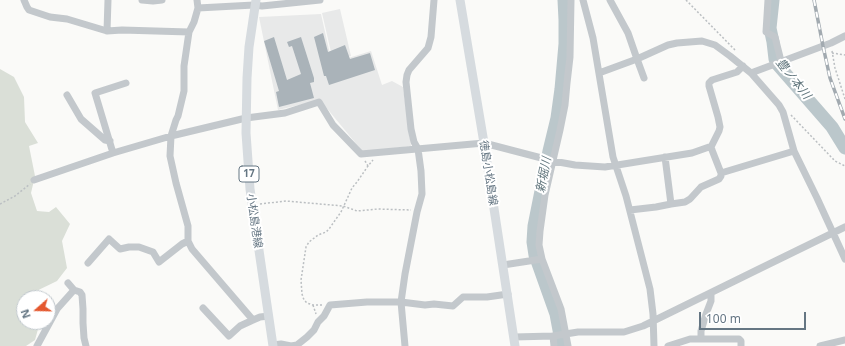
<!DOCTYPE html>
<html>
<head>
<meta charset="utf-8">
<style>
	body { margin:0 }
	#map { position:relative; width:845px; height:346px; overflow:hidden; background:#fafaf8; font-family:"Noto Sans",sans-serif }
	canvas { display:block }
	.north { position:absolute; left:16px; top:290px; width:40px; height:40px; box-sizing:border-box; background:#fff; border:1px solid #c1c8cd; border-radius:50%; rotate:250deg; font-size:11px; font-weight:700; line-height:16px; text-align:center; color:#657683 }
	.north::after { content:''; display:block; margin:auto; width:14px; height:18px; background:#e4572e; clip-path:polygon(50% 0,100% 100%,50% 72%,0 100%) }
	.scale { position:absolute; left:699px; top:312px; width:107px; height:18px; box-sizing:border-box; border:2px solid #657683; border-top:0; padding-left:5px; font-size:12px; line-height:14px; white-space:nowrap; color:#657683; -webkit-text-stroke:3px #fff; paint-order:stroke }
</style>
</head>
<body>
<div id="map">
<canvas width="845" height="346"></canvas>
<div class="north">N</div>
<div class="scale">100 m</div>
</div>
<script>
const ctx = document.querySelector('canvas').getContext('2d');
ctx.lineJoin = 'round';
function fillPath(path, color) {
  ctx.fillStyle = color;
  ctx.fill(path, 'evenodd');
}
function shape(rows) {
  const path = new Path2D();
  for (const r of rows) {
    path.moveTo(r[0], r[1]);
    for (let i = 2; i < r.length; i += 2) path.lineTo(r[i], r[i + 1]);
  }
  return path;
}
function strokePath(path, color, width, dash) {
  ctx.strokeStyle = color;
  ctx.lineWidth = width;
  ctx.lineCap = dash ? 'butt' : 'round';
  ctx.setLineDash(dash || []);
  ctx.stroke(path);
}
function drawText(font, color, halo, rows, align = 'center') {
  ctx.font = font + ' "Noto Sans","Noto Sans JP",sans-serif';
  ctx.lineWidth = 4;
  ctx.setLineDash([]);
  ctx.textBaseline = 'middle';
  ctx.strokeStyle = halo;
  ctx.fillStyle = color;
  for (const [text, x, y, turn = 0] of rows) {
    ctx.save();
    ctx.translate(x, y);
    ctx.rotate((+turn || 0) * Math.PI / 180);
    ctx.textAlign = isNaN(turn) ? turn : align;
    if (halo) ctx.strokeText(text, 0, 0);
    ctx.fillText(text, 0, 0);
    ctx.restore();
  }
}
fillPath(shape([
	[340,9,351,56,333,61,322,13],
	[321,14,332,63,371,51,382,85,392,81,403,87,411,146,363,152,320,100,278,110,259,17]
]), '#e8e9e9');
fillPath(shape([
	[0,69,14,77,24,97,25,122,38,143,29,146,35,176,31,193,37,211,49,212,56,207,70,224,62,241,67,268,57,281,24,297,24,322,40,322,35,340,26,346,0,346]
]), '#dadfd7');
strokePath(shape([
	[773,0,770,28,773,42,775,59,778,65,832,127,845,148],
	[562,346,556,314,535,255,533,242,534,226,549,151,557,118,561,89,565,44,565,20,564,0]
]), '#bbc7cb', 13);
fillPath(shape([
	[323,33,328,52,345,45,350,59,370,53,375,70,329,85,326,76,324,76,314,37],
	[274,37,287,80,301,74,292,46,289,47,287,42,301,37,314,78,314,82,310,83,314,98,279,107,276,92,279,91,264,41]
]), '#aab3b9');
strokePath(shape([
	[686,0,735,50],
	[832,51,835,68,845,99],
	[832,53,845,55],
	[791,115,835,161,845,166],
	[365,161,368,166,373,160],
	[0,204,15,196,30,184],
	[260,204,286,201,343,206,357,211,378,209,411,210],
	[313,305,316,314],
	[322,305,313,305,307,303,304,300,302,294,301,280,306,247,309,242,318,235,326,232,329,229,341,212,352,188,357,182,368,166]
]), '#bbbfc2', 1.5, [2, 2]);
strokePath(shape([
	[24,0,27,7,29,10,50,17,67,19,107,31,122,30,189,32],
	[142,0,153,1,162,0],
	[197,0,198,8,194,22,189,32,184,66,184,91,178,116,176,120,171,136,170,156,176,183,188,226,188,241,192,249,253,320],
	[583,0,593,38,613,157,626,196,650,289,653,314,654,346],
	[610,0,628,33,637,59,644,78],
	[768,0,766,32,775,37,781,61],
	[198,8,254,5,262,6,320,0],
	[107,31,108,0],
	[743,66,737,72,712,80,709,83,709,86,718,117,720,127,719,131,711,147,712,150,721,173,794,151],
	[599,73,637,59,668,45,677,43,702,41,715,45,730,56,751,73,779,105,783,112,794,151,817,198,845,259],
	[751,73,831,43,845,36],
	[67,95,81,119,105,140,110,141],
	[113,153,95,93,126,83],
	[34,180,113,153,171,136,246,118,285,113,319,102,333,125,361,154,484,143,553,161,575,165,605,167,692,153,709,147,711,147],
	[671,204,685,202,690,199,701,187,719,179,721,176,721,173],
	[630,210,656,207,671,204,665,157],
	[88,263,109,239,120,249,129,247,139,247,153,252,159,262,182,244,188,241],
	[503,265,542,259],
	[74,290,80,292,82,295,83,309,83,323,84,338,86,346],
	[711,293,711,301,706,314,701,331,701,339,739,339,741,341,741,346],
	[203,308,229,336,240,326,253,320,260,317,269,316],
	[553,336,578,332,624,332,643,326,759,269,845,227],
	[514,337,553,336,554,346],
	[273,345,281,344,291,346,297,345,307,337,314,330,318,322,324,316,330,305,367,302,401,302,425,305,434,304,453,306,463,297,487,297,508,294],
	[37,346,57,309,74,290,68,283],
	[405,346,401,302,405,274,417,212,422,194,421,171,418,149,414,142,411,129,406,82,407,75,409,70,428,48,431,37,434,0],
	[568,346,561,309,542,259,539,245,540,231,545,195,560,130,565,105,567,83,570,57,571,0],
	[668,346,690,339,701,339],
	[820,346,845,340]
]), '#c3c8cc', 7);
strokePath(shape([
	[256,0,249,47,247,78,246,133,250,189,273,346],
	[460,0,484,143,515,346]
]), '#d6dbdf', 9);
const rail = shape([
	[814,0,823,46,830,78,845,119]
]);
strokePath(rail, '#a2aab0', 3.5);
strokePath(rail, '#fff', 2, [6]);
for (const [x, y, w] of [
	[249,174,20]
]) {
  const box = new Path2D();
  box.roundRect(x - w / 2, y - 8, w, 16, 3);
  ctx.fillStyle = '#fff';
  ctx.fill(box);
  strokePath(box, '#657683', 1);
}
drawText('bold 10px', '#657683', null, [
	["17",249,174]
]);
drawText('11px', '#657683', '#fff', [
	["徳島小松島線",488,173,81],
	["小松島港線",254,221,82]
]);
drawText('italic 12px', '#60757c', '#fff', [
	["豊ノ本川",793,79,52],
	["新堀川",544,175,-79]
]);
</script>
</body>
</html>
